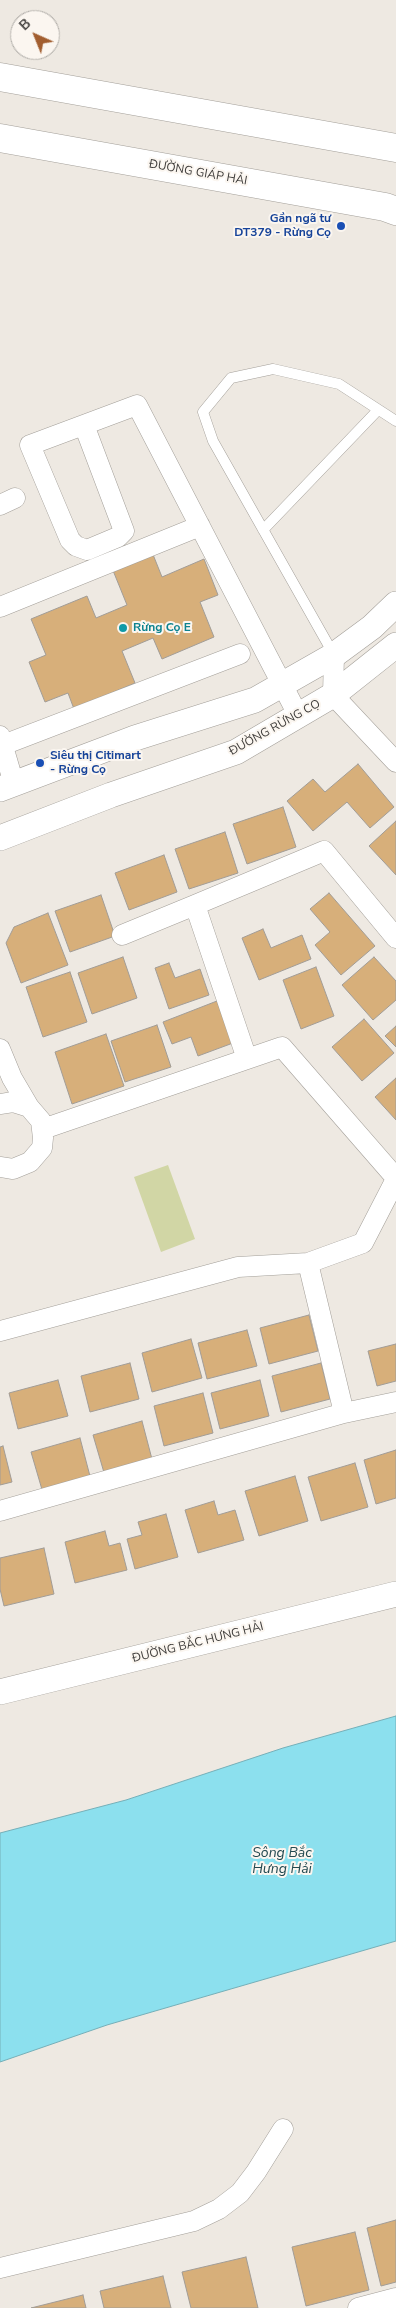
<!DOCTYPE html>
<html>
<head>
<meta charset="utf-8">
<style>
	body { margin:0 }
	#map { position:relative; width:396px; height:2308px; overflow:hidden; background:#eee9e2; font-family:"Nunito Sans",sans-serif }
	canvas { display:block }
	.north { position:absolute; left:10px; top:10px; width:50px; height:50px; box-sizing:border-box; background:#fbf6f0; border:1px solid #afaca7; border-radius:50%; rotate:316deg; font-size:14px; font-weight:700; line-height:20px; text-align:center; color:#3e3c3a }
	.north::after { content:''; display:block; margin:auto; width:18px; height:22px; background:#a25e2f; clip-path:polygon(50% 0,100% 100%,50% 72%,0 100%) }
</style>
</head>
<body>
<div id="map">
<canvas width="396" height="2308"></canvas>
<div class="north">B</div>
</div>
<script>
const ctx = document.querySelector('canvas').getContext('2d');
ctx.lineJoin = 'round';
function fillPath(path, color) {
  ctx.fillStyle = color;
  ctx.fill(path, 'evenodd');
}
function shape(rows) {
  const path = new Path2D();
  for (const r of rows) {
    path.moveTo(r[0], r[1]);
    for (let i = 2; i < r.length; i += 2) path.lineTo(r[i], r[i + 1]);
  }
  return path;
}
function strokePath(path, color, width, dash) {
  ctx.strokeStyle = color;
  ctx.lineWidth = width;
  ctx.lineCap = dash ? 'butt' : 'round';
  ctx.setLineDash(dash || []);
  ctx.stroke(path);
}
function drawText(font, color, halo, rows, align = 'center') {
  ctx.font = font + ' "Nunito Sans",sans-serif';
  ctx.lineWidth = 4;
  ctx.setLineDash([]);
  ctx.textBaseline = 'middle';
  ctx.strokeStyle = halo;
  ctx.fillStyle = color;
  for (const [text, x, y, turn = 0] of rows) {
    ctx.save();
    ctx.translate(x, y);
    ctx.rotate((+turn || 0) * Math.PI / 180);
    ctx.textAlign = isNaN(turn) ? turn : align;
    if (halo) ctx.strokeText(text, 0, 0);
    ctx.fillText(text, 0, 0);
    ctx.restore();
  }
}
fillPath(shape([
	[168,1165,195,1239,161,1252,134,1177]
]), '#d1d6a5');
const water = shape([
	[396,1716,396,1941,107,2025,0,2062,0,1833,126,1800,283,1748,396,1716]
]);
fillPath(water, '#8ce0ee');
strokePath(water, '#75afb8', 1);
const building = shape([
	[152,552,162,577,204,559,218,595,200,602,214,637,162,659,153,638,122,651,135,683,74,709,68,693,45,702,29,662,46,655,31,619,87,596,96,618,127,605,112,568,152,552],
	[358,764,394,807,370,828,347,802,313,831,287,801,313,779,325,792,358,764],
	[283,807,296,847,247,864,233,824,283,807],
	[396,821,396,875,369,846,396,821],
	[225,832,238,873,189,889,175,849,225,832],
	[164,855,177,892,129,910,115,873,164,855],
	[329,893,375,946,341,975,315,945,330,932,310,909,329,893],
	[101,895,115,936,70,952,55,911,101,895],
	[48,913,68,965,21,983,6,943,14,927,48,913],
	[263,929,271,948,302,935,311,959,259,980,242,938,263,929],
	[123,957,137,998,92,1014,78,973,123,957],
	[374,957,396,981,396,1000,373,1020,342,985,374,957],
	[169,963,175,978,200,969,209,995,169,1009,155,968,169,963],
	[316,967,334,1016,301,1029,283,980,316,967],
	[70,972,87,1022,43,1037,26,987,70,972],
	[217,1001,233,1043,198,1056,191,1037,172,1044,163,1022,217,1001],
	[364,1019,394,1053,362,1081,332,1047,364,1019],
	[157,1025,171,1067,125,1082,111,1041,157,1025],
	[396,1026,396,1047,385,1036,396,1026],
	[106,1034,124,1086,72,1104,55,1052,106,1034],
	[396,1078,396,1120,375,1097,396,1078],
	[309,1315,318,1351,269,1364,260,1328,309,1315],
	[247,1330,257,1366,207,1379,198,1343,247,1330],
	[191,1339,202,1378,152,1392,142,1353,191,1339],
	[396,1344,396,1381,377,1386,368,1351,396,1344],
	[130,1363,139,1399,90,1412,81,1376,130,1363],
	[321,1363,330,1399,281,1412,272,1376,321,1363],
	[58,1380,68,1416,18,1429,9,1393,58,1380],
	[260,1380,269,1416,220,1429,211,1393,260,1380],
	[203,1393,213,1433,164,1446,154,1406,203,1393],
	[142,1421,153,1463,105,1476,93,1435,142,1421],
	[80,1438,91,1480,43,1493,31,1452,80,1438],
	[3,1446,12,1482,0,1485,0,1447,3,1446],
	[396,1450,396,1498,376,1504,364,1460,396,1450],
	[355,1463,368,1507,321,1521,308,1477,355,1463],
	[295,1476,308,1521,259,1536,245,1491,295,1476],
	[214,1501,218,1515,235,1510,244,1540,198,1553,185,1510,214,1501],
	[166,1514,178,1557,135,1569,127,1539,142,1535,138,1522,166,1514],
	[105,1531,109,1546,120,1543,127,1570,75,1583,65,1542,105,1531],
	[44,1548,54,1594,4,1606,0,1589,0,1558,44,1548],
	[396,2220,396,2282,381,2286,367,2228,396,2220],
	[355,2232,369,2290,306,2306,292,2247,355,2232],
	[246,2257,258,2308,191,2308,182,2272,246,2257],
	[163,2276,171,2308,104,2308,100,2291,163,2276],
	[83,2295,86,2308,31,2308,83,2295]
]);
fillPath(building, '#d7af7a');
strokePath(building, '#a19c96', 1);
const service = shape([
	[263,530,378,410],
	[334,655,213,441,203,412,231,378,273,369,339,384,396,421]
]);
const minor = shape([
	[84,425,124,531,118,537,87,550,76,546,70,540,30,445,137,405,298,715],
	[0,505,15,498],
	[0,607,200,526],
	[334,655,333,695,396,762],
	[0,736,14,784],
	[3,745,240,654],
	[122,935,195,905],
	[0,1049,12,1078,29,1107],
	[247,1059,195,905,324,851,396,938],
	[0,1104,13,1102,29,1107,41,1121,43,1138,42,1148,30,1162,13,1169,0,1167],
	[43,1129,282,1047,396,1178],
	[0,1331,238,1267,308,1263,363,1243,396,1179],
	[344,1413,396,1402],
	[0,1511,344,1413,308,1263],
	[0,2268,194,2221,219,2209,240,2193,256,2172,283,2129],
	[358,2308,396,2298]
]);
const tertiary = shape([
	[0,789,135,738,255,700,334,655,372,627,396,604],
	[0,838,111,795,236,752,333,695,396,645],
	[0,1692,396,1594]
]);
const trunk = shape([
	[0,77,396,148],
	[0,138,385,207,396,211]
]);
strokePath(service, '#a39f99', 11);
strokePath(minor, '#a39f99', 21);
strokePath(tertiary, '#a39f99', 26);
strokePath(trunk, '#a39f99', 29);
strokePath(service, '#fff', 10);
strokePath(minor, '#fff', 20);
strokePath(tertiary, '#fff', 25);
strokePath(trunk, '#fff', 28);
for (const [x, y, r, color] of [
	[341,226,5,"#1a4fb4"],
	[123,628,5,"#0f9aa8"],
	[40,763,5,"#1a4fb4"]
]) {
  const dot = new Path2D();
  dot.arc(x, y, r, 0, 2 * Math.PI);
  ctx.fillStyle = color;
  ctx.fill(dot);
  strokePath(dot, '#fbf6f0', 2);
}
drawText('12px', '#3e3c3a', '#fbf6f0', [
	["ĐƯỜNG GIÁP HẢI",198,173,10],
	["ĐƯỜNG RỪNG CỌ",275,728,-29],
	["ĐƯỜNG BẮC HƯNG HẢI",198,1643,-14]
]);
drawText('bold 12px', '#164399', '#fbf6f0', [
	["Gần ngã tư",331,219],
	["DT379 - Rừng Cọ",331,233],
	["Siêu thị Citimart",50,756,"left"],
	["- Rừng Cọ",50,770,"left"]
], 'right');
drawText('bold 12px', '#0d838f', '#fbf6f0', [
	["Rừng Cọ E",133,628]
], 'left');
drawText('italic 14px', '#224950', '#fbf6f0', [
	["Sông Bắc",282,1854],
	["Hưng Hải",282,1870]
]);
</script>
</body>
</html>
